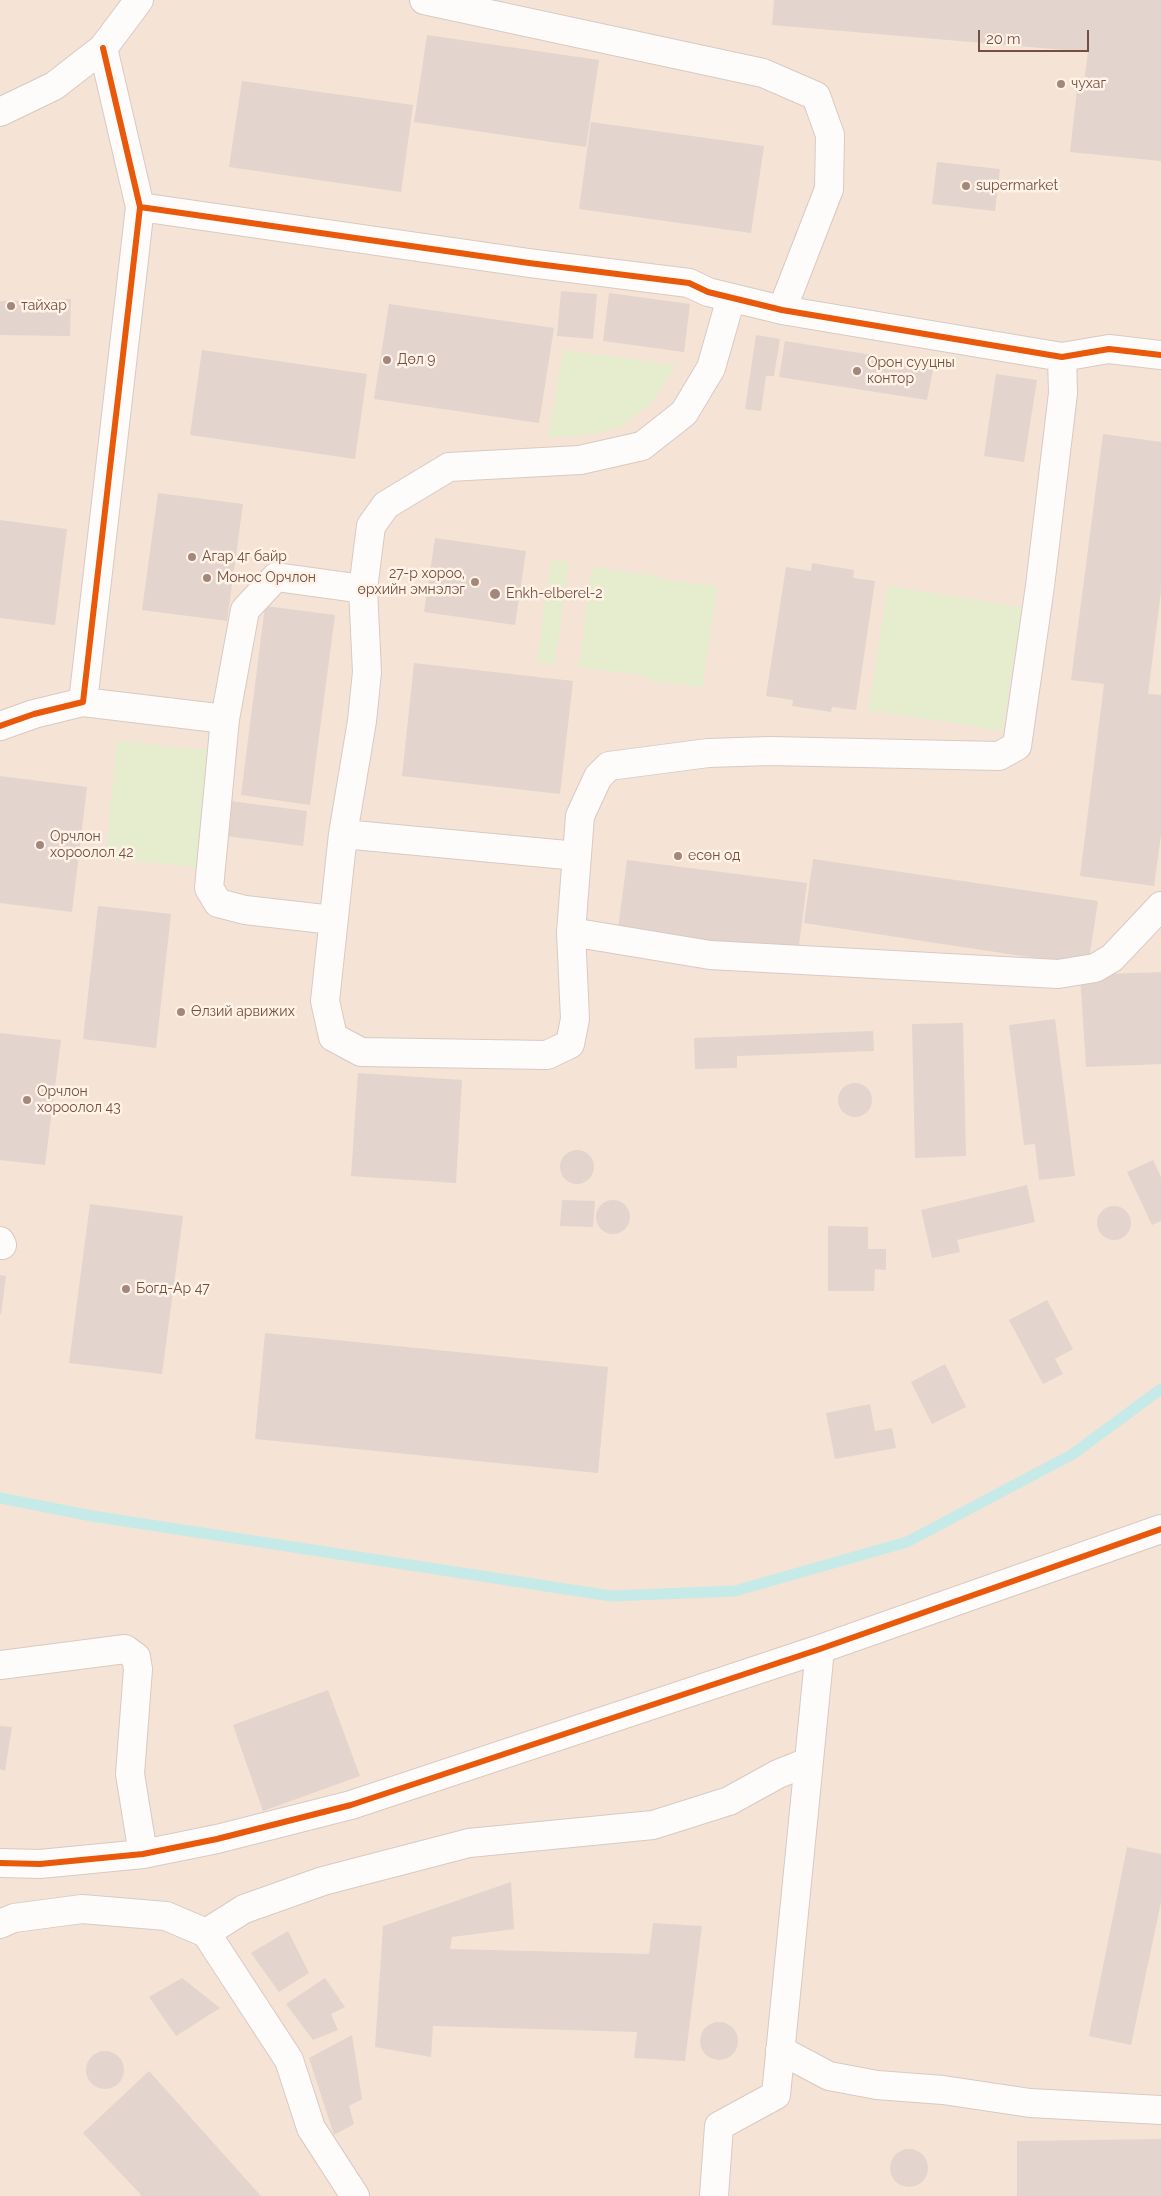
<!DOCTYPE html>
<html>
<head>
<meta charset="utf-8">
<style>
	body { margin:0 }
	#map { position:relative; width:1161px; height:2196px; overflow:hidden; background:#f7eee5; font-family:Raleway,sans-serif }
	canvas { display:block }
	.scale { position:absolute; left:978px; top:30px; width:111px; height:22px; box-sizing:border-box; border:2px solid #764f44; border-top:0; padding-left:6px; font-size:15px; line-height:18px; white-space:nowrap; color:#764f44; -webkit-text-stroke:4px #fff2e6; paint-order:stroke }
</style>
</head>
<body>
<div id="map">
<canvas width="1161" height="2196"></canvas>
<div class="scale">20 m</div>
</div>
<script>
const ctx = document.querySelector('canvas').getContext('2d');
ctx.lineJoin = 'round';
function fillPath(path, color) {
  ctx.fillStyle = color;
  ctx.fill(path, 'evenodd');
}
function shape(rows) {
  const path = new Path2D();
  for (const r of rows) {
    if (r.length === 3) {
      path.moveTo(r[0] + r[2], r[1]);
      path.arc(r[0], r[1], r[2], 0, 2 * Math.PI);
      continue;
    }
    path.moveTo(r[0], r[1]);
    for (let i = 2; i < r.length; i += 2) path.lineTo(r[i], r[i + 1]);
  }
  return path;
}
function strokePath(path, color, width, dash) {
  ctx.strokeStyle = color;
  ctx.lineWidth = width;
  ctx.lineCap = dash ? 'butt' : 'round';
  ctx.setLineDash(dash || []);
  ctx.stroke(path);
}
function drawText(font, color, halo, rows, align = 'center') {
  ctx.font = font + ' Raleway,sans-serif';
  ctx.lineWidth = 5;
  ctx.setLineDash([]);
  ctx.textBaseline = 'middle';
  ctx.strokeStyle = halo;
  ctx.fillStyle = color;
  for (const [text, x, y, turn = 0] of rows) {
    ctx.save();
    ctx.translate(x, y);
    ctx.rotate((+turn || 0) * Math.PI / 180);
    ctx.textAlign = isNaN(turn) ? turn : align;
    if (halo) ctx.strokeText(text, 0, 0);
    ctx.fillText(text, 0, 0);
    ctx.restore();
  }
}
fillPath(shape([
	[0,0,1161,0,1161,2196,0,2196]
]), '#f5e3d6');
fillPath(shape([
	[563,350,676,365,653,401,623,426,589,435,548,438],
	[551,560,569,562,555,664,537,662],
	[592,567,660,576,652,642,660,579,717,586,703,687,647,680,647,676,579,667],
	[888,586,1022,607,1003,731,868,710],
	[117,741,216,751,204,868,105,858]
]), '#e5edce');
strokePath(shape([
	[0,1498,92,1516,611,1596,735,1591,907,1542,1073,1454,1161,1389]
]), '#c6eae8', 11);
fillPath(shape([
	[774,0,1161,0,1161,161,1070,152,1077,90,1083,91,1088,52,772,25],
	[427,35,599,60,586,147,414,122],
	[242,81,413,105,401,192,229,167],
	[591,122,764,146,751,233,579,209],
	[937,162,1000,169,995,211,932,204],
	[561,291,597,294,593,339,557,336],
	[609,293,690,304,684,352,603,341],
	[71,299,70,336,0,335,0,301],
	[389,304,554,328,539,423,374,399],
	[756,335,780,339,774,376,766,376,761,411,745,409],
	[785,341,934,365,927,400,779,377],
	[202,350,367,374,355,459,190,435],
	[996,374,1037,380,1024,462,984,456],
	[1103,434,1161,442,1161,591,1148,694,1161,695,1161,835,1154,886,1080,876,1104,684,1071,680],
	[158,493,243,504,227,621,142,610],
	[0,520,67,529,55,625,0,618],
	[435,538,526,551,515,625,424,612],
	[812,563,854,570,853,578,875,581,856,710,832,707,831,712,792,706,793,700,766,696,786,567,811,571],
	[265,606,335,615,310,805,241,795],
	[414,663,573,681,560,794,402,776],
	[0,776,87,787,72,912,0,903],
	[230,801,307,811,303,846,226,836],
	[813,859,1098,901,1088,966,804,923],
	[627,860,807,883,798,953,618,929],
	[98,906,171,914,156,1048,83,1039],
	[1161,972,1161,1064,1086,1067,1080,975],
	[1055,1019,1075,1176,1039,1180,1035,1144,1024,1145,1009,1025],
	[963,1023,966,1156,915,1158,912,1024],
	[873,1031,874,1051,737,1056,737,1068,695,1069,694,1038],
	[0,1033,61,1040,45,1165,0,1160],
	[358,1073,462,1080,456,1183,351,1176],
	[855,1100,17],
	[577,1167,17],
	[1153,1160,1161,1177,1161,1221,1152,1225,1127,1172],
	[1027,1185,1035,1222,957,1240,960,1252,932,1258,921,1210],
	[562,1200,595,1201,593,1227,560,1226],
	[613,1217,17],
	[90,1204,183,1216,162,1374,69,1363],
	[1114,1223,17],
	[828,1226,868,1227,868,1249,886,1249,886,1270,875,1269,874,1291,828,1291],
	[0,1275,6,1276,1,1314,0,1314],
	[1047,1300,1073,1349,1055,1359,1063,1374,1043,1384,1009,1320],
	[265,1333,608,1367,598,1473,255,1439],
	[945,1364,966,1407,932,1424,911,1382],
	[870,1404,875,1431,892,1428,896,1448,835,1459,826,1413],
	[328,1690,360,1776,263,1811,233,1725],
	[0,1726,12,1727,5,1771,0,1769],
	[1127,1847,1161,1854,1161,1902,1131,2045,1089,2036],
	[511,1882,514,1929,452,1937,450,1949,649,1954,653,1923,702,1926,685,2061,634,2058,637,2032,433,2026,431,2057,375,2047,383,1926],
	[288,1931,309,1973,279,1992,251,1953],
	[182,1978,220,2008,176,2036,149,1997],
	[325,1978,345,2007,331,2014,338,2030,313,2040,286,2004],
	[719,2041,19],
	[352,2035,362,2099,349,2106,354,2124,334,2135,309,2058],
	[105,2070,19],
	[149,2071,261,2196,142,2196,83,2133],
	[1161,2139,1161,2196,1017,2196,1017,2141],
	[909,2168,19]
]), '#e3d4cd');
const minor = shape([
	[424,0,763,73,816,96,830,135,829,189,782,310],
	[103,48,140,207,529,263,689,283,708,292,782,310,1062,357,1109,349,1161,355],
	[0,112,54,86,103,48,139,0],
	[1062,357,1063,393,1040,586,1017,746,999,756,770,751,708,753,609,766,598,777,580,816,571,932,710,955,1058,974,1095,968,1112,958,1161,906],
	[83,702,225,719],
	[0,726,34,714,83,702,140,207],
	[343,834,577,856],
	[333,920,245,910,218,903,209,888,225,719,245,610,276,577,363,589],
	[571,932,575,1019,570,1044,547,1055,361,1052,333,1037,325,1001,343,834,362,721,367,672,363,589,371,526,386,505,449,467,580,460,642,446,684,413,711,368,731,298],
	[0,1241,2,1245],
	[0,1665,125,1649,136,1657,138,1669,130,1774,143,1854],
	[0,1863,40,1864,143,1854,217,1839,351,1805,820,1649,1161,1529],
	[0,1924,14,1918,82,1909,166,1916,206,1933,289,2060,311,2128,355,2196],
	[206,1933,244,1909,323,1881,469,1843,653,1825,729,1801,778,1774,808,1762],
	[780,2050,829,2076,877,2085,943,2090,1030,2103,1161,2110],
	[714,2196,719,2126,776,2095,820,1649]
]);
strokePath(minor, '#d8cac3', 30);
strokePath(minor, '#fefcfb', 28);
strokePath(shape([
	[103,48,140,207,529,263,689,283,708,292,782,310,1062,357,1109,349,1161,355],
	[0,726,34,714,83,702,140,207],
	[0,1863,40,1864,143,1854,217,1839,351,1805,820,1649,1161,1529]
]), '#e8590c', 6);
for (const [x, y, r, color] of [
	[1061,84,5,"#a3877c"],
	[966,186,5,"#a3877c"],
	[11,306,5,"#a3877c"],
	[387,360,5,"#a3877c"],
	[857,371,5,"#a3877c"],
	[192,557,5,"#a3877c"],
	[207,578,5,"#a3877c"],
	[475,582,5,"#a3877c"],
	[495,594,6,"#a3877c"],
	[40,845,5,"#a3877c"],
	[678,856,5,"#a3877c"],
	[181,1012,5,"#a3877c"],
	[27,1100,5,"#a3877c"],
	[126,1289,5,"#a3877c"]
]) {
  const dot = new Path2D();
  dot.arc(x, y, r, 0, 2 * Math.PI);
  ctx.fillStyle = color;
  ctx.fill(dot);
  strokePath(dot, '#fff2e6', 2);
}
drawText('14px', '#764f44', '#fff2e6', [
	["чухаг",1071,84],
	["supermarket",976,186],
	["тайхар",21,306],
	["Дөл 9",397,360],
	["Орон сууцны",867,363],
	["контор",867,379],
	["Агар 4г байр",202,557],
	["27-р хороо,",465,574,"right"],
	["өрхийн эмнэлэг",465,590,"right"],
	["Монос Орчлон",217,578],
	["Enkh-elberel-2",506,594],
	["Орчлон",50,837],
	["хороолол 42",50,853],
	["есөн од",688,856],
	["Өлзий арвижих",191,1012],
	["Орчлон",37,1092],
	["хороолол 43",37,1108],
	["Богд-Ар 47",136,1289]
], 'left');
</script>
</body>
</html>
